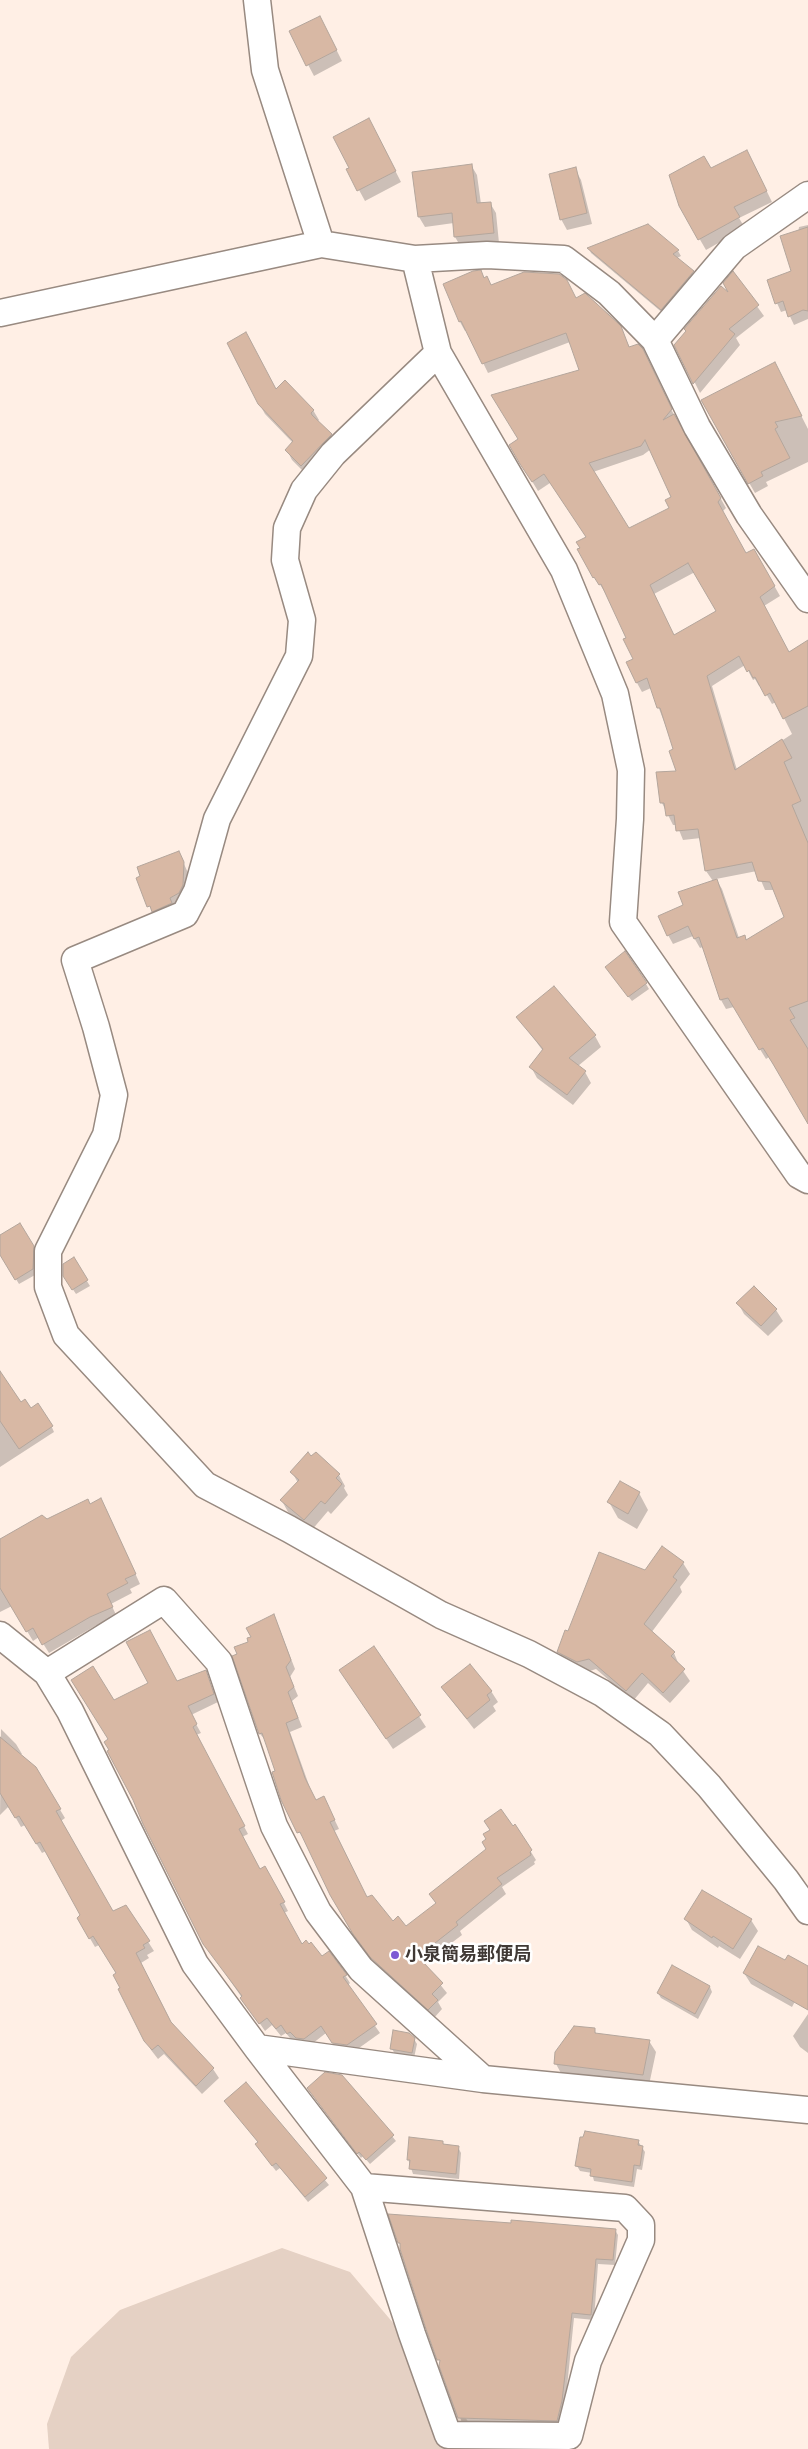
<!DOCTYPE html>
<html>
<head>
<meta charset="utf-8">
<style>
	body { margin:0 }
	canvas { display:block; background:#ffefe5 }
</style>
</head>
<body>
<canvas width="808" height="2449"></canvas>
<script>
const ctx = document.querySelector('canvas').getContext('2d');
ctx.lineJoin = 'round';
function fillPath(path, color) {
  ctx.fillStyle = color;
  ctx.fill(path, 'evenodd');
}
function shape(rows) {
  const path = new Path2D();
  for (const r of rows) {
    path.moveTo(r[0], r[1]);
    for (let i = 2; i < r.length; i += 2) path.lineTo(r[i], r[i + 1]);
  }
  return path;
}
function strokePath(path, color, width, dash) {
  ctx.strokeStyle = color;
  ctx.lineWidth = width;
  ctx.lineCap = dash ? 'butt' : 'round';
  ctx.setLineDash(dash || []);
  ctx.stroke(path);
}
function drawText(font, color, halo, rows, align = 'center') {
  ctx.font = font + ' "Noto Sans","Noto Sans JP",sans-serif';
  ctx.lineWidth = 5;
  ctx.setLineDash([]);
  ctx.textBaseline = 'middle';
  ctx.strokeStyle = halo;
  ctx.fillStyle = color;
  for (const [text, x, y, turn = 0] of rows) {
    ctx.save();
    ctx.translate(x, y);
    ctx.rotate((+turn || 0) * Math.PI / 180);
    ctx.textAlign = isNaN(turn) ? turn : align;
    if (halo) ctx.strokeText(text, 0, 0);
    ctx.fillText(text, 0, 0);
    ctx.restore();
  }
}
fillPath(shape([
	[282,2248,350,2272,444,2383,485,2449,49,2449,47,2424,71,2357,120,2310]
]), '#e5d1c4');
fillPath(shape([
	[326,29,342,61,314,76,291,32],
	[375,131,401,182,365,201,359,190],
	[753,163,772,202,739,218,745,228,706,250,680,205,711,169],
	[471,165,477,175,481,204,490,203,496,213,499,243,461,247,455,237,454,223,425,227,419,217],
	[575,169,581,180,592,224,567,230,561,219],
	[648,225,678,251,681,256,677,258,696,277,664,314,591,253,589,248],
	[808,225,808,319,794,325,787,310,781,312,777,303,792,272,799,227],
	[733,273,764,316,736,338,740,345,700,393,676,345,731,297],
	[484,279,491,286,576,299,620,327,630,348,647,360,676,419,726,508,722,512,746,555,754,550,780,596,764,606,789,654,808,642,808,1121,769,1057,766,1059,734,1007,726,1009,721,1000,703,947,700,948,693,936,673,944,668,935,684,905,713,881,706,871,701,838,683,840,677,825,673,825,662,803,678,772,675,750,651,688,642,692,637,683,628,663,635,660,628,639,606,594,578,550,587,538,550,483,538,491,516,455,519,440,581,371,570,342,488,373,467,330,465,331,460,322,444,284],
	[651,449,672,497,671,508,629,529,593,472,643,455],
	[695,572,717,611,674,636,654,594],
	[745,665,753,680,755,679,759,686,761,685,772,704,776,702,792,734,737,770,712,686],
	[757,871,765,890,775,890,786,918,747,941,744,937,739,938,722,889,716,879],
	[780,374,808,429,808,462,766,482,768,486,755,493,702,401],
	[259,403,313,410,319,420,317,422,331,435,336,445,307,475,292,460,287,450,293,443,265,414],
	[179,853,189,875,185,904,155,917,137,879],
	[609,972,646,984,649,989,632,1001],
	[554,987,595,1036,601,1047,578,1066,585,1072,591,1083,573,1105,537,1078,531,1067,543,1051,518,1017],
	[19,1225,36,1253,35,1275,19,1284,0,1253,0,1236],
	[73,1259,90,1286,76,1294,64,1276],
	[754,1288,776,1310,783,1321,768,1336,744,1314,738,1303],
	[0,1385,21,1404,50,1423,54,1432,0,1467],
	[292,1472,339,1475,345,1486,344,1488,348,1495,331,1514,328,1511,311,1531,288,1512,282,1501,298,1483],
	[639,1493,648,1510,637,1529,618,1518,609,1502],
	[90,1505,106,1509,140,1584,130,1589,132,1593,111,1604,117,1617,95,1626,49,1653,39,1637,33,1641,12,1606,0,1612,0,1541],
	[663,1548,683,1563,690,1574,680,1587,682,1592,651,1633,674,1653,679,1665,690,1681,670,1703,648,1683,633,1701,596,1669,584,1673,565,1663,559,1652,569,1633,645,1571],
	[274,1615,295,1669,290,1677,298,1696,292,1701,302,1727,290,1732,310,1788,316,1801,328,1806,339,1829,334,1831,367,1898,393,1922,406,1927,436,1904,431,1895,515,1826,536,1860,534,1862,535,1864,502,1887,506,1894,460,1931,462,1935,425,1963,426,1967,447,1993,438,2002,442,2009,434,2018,377,1965,360,1943,305,1840,299,1832,267,1742,260,1734,234,1656,250,1643],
	[374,1648,426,1727,393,1749,347,1681],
	[205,1671,218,1702,191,1715,201,1733,196,1735,248,1834,242,1837,260,1871,270,1876,288,1911,284,1913,302,1945,345,1975,350,1983,347,1986,380,2033,352,2053,338,2051,326,2033,308,2047,301,2046,296,2039,293,2042,286,2033,281,2036,272,2025,265,2031,204,1943,110,1751,114,1701,177,1683],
	[442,1688,491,1691,498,1702,493,1706,496,1711,474,1729],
	[1,1729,16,1744,22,1754,20,1755,35,1768,65,1818,61,1821,112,1913,126,1907,154,1951,147,1955,149,1958,141,1963,172,2024,213,2069,219,2078,202,2094,164,2054,158,2059,151,2050,122,1988,117,1974,99,1945,95,1947,78,1918,82,1916,46,1851,42,1853,25,1825,21,1827,9,1806,0,1815],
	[727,1904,751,1920,758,1931,740,1959,719,1946,718,1948,692,1930,686,1919],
	[673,1966,710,1987,712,1992,698,2019,661,1998,658,1993],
	[744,1973,806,1981,792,2007,751,1984],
	[808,2014,808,2053,800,2047,793,2036],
	[594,2030,597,2035,649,2041,656,2052,649,2085,562,2075,556,2064],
	[414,2039,417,2044,414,2058,395,2054,392,2049],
	[342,2076,396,2141,370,2164,363,2156,361,2158,312,2094],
	[246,2084,329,2185,308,2202,280,2168,276,2171,260,2150],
	[638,2141,645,2152,642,2170,637,2169,634,2187,594,2181,592,2173,580,2171,577,2166],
	[442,2142,445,2146,458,2147,461,2153,459,2179,413,2174,408,2159],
	[615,2230,618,2235,615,2265,598,2264,594,2320,574,2318,565,2407,560,2426,462,2423,399,2242]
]), '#0003');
const building = shape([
	[320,16,337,50,306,66,289,31,320,16],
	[369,118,396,171,357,191,346,169,349,168,333,137,369,118],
	[747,150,767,191,734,207,740,217,698,240,679,206,669,175,704,156,711,168,747,150],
	[472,164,477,203,491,202,494,233,454,237,452,213,418,217,412,172,472,164],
	[576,167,587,213,560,220,549,174,576,167],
	[648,224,679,250,673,254,694,271,661,310,587,248,648,224],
	[808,227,808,311,803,310,788,317,783,301,775,304,767,280,791,271,780,236,808,227],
	[481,270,484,278,487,276,491,285,524,272,559,274,567,280,576,298,585,293,621,326,629,347,638,344,643,349,672,409,663,420,674,414,721,498,718,502,746,553,754,549,775,586,760,597,789,652,808,640,808,706,783,719,770,693,765,696,755,677,753,678,749,670,747,672,739,656,707,676,735,770,782,739,792,758,784,762,801,801,792,805,808,843,808,1001,789,1008,795,1018,790,1020,808,1049,808,1124,773,1064,763,1048,759,1050,728,998,720,1000,699,937,694,939,688,926,667,936,658,916,683,905,678,892,717,879,737,938,745,935,746,940,784,917,770,882,758,881,752,862,705,871,698,829,676,831,674,815,666,816,664,803,660,803,656,772,676,771,669,751,673,749,660,708,657,708,647,678,636,683,626,662,633,659,623,639,626,638,601,584,599,585,594,577,593,578,577,549,580,548,576,542,586,537,544,474,532,482,520,464,509,445,518,439,491,395,579,370,566,333,482,364,461,321,459,322,443,284,473,271,481,270],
	[645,440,671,497,665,500,669,508,629,528,589,463,641,446,645,440],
	[688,563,716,611,674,635,650,585,688,563],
	[733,271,759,305,729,329,735,334,693,384,674,345,686,331,684,329,721,286,728,292,723,283,733,271],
	[246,332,276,389,285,380,314,410,311,413,312,415,332,434,301,466,285,450,293,441,258,404,227,343,246,332],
	[775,362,802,416,775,422,778,427,775,429,790,458,761,472,763,476,748,484,701,400,775,362],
	[179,851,184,862,183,885,179,893,170,898,172,903,152,912,150,906,147,907,136,878,140,876,137,867,179,851],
	[625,951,647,983,628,997,605,967,625,951],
	[554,986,596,1035,569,1058,586,1071,567,1095,529,1067,543,1049,516,1017,554,986],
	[20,1223,34,1246,33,1269,15,1280,0,1255,0,1235,20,1223],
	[74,1257,88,1280,72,1290,63,1276,63,1264,74,1257],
	[754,1286,777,1309,761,1326,736,1303,754,1286],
	[0,1371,21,1402,25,1399,31,1408,38,1403,53,1426,19,1449,0,1421,0,1371],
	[308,1452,311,1456,316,1452,340,1474,336,1478,342,1484,325,1504,321,1501,304,1520,280,1500,299,1480,290,1472,308,1452],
	[620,1481,640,1492,628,1514,607,1502,620,1481],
	[101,1498,136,1574,125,1579,128,1583,107,1594,113,1607,90,1617,42,1645,33,1628,26,1632,0,1588,0,1539,42,1515,47,1519,88,1499,90,1504,101,1498],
	[662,1546,684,1562,673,1577,677,1580,644,1624,675,1652,671,1656,685,1669,663,1693,642,1673,626,1691,589,1659,577,1662,557,1652,565,1630,568,1631,599,1552,645,1570,662,1546],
	[274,1614,291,1660,286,1667,294,1687,288,1692,298,1718,286,1723,305,1778,316,1800,324,1796,335,1820,330,1822,367,1897,372,1895,393,1921,398,1916,406,1926,436,1903,429,1894,486,1849,482,1842,486,1839,483,1834,490,1830,484,1821,501,1809,513,1826,515,1824,532,1850,530,1852,531,1855,497,1878,502,1884,456,1922,458,1925,421,1954,423,1957,421,1960,443,1983,432,1994,438,2000,428,2010,370,1957,353,1934,330,1895,300,1832,297,1833,281,1800,272,1772,275,1771,262,1733,259,1734,232,1656,237,1654,234,1647,248,1642,247,1638,251,1637,246,1628,274,1614],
	[150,1630,177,1681,206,1670,214,1694,188,1706,197,1724,193,1727,245,1826,239,1829,260,1869,265,1866,285,1902,280,1904,302,1944,306,1940,309,1944,311,1942,322,1956,329,1951,347,1975,343,1977,377,2024,347,2045,332,2043,321,2026,304,2039,296,2038,290,2032,287,2034,281,2025,276,2029,267,2018,259,2024,240,1998,242,1996,203,1944,143,1824,133,1800,107,1751,109,1750,104,1742,108,1739,71,1680,93,1666,114,1700,148,1683,126,1642,150,1630],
	[374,1646,421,1715,386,1739,339,1670,374,1646],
	[470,1664,492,1691,487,1695,490,1700,467,1719,441,1687,470,1664],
	[0,1737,36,1767,61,1809,56,1811,113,1911,126,1905,150,1941,143,1945,145,1948,136,1953,171,2022,214,2068,196,2086,158,2045,152,2050,144,2041,118,1989,120,1988,113,1975,116,1973,93,1936,89,1939,77,1918,80,1915,40,1842,36,1844,19,1816,15,1818,0,1793,0,1737],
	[702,1890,752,1919,733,1949,713,1936,712,1938,684,1919,702,1890],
	[758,1946,785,1960,788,1955,808,1966,808,2010,743,1973,758,1946],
	[672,1965,710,1986,695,2014,657,1993,672,1965],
	[574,2026,595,2028,595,2033,650,2040,643,2075,554,2064,555,2052,574,2026],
	[393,2030,409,2033,415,2038,412,2053,390,2049,393,2030],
	[325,2072,342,2075,394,2135,366,2160,359,2152,357,2154,307,2088,325,2072],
	[246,2082,327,2178,305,2197,276,2163,272,2166,255,2144,258,2142,224,2101,246,2082],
	[585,2131,639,2140,638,2145,643,2146,640,2166,634,2165,632,2182,590,2176,591,2169,575,2166,580,2137,583,2137,585,2131],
	[409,2137,443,2141,443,2144,459,2146,456,2174,409,2169,410,2160,407,2160,409,2137],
	[388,2214,511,2223,511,2220,616,2229,613,2260,596,2259,591,2315,572,2313,562,2401,557,2421,458,2418,439,2366,440,2360,437,2360,426,2329,400,2249,400,2243,398,2243,388,2214]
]);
fillPath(building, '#d8b8a4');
strokePath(building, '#b4a69c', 1);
const minor = shape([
	[257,0,265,70,321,244],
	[415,259,438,353,564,570,615,694,631,770,630,819,623,922,799,1175,808,1180],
	[0,313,321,244,415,259,487,255,564,259,609,293,655,340,697,427,749,515,808,599],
	[655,340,734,247,808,195],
	[438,353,333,454,304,490,287,528,285,560,302,620,299,656,217,819,197,891,185,914,75,960,96,1027,114,1095,106,1135,48,1251,48,1287,66,1335,205,1485,289,1529,441,1615,529,1654,602,1693,660,1734,709,1786,786,1880,808,1911],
	[0,1635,47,1673,70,1711,195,1964,257,2048,483,2079,808,2110],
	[47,1673,164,1600,219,1662,274,1826,318,1912,361,1969,483,2079],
	[257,2048,364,2187,412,2334,448,2435,569,2436,588,2361,641,2240,641,2225,625,2208,364,2187]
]);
strokePath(minor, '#988a81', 29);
strokePath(minor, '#fff', 26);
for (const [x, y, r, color] of [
	[395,1955,5,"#7c5ad4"]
]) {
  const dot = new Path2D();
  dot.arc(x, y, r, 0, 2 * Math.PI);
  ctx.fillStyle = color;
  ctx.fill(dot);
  strokePath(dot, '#fff', 2);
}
drawText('bold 18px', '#403935', '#fff', [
	["小泉簡易郵便局",405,1955]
], 'left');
</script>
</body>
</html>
